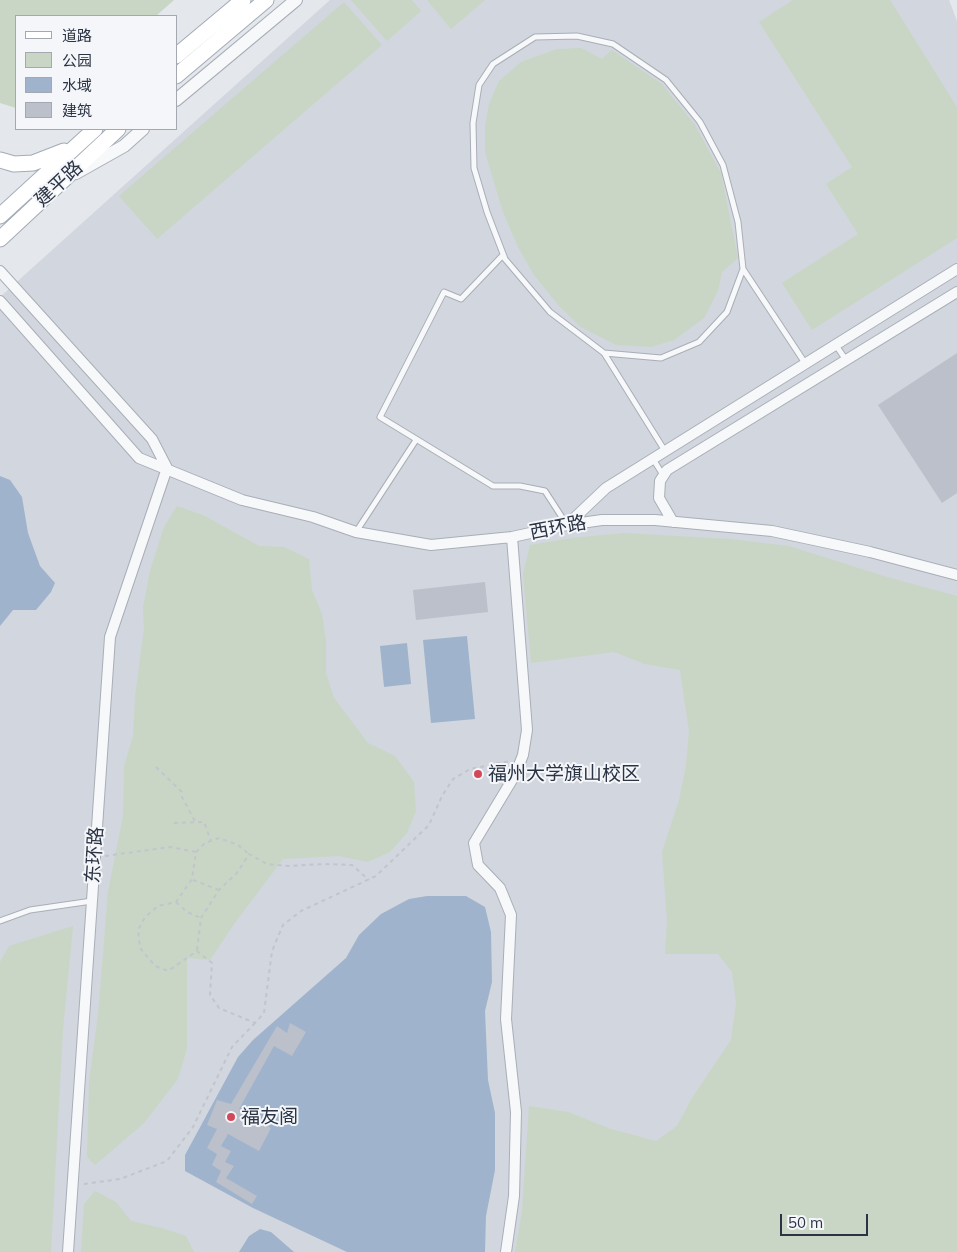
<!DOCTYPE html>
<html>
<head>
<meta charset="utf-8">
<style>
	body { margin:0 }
	#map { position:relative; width:957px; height:1252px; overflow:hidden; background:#e4e7ec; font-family:Mulish,"Noto Sans SC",sans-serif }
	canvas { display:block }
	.legend { position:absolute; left:15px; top:15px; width:162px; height:115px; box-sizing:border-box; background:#f4f6f9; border:1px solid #a4a8b1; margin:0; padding:6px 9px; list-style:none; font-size:15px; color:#2b3445 }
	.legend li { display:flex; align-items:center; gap:10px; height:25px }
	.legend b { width:25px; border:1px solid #a4a8b1 }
	.scale { position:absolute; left:780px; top:1214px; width:88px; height:22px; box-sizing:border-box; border:2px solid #2b3445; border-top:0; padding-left:6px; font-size:15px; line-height:18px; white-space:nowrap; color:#2b3445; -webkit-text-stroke:4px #f4f6f9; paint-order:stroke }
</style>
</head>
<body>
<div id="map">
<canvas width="957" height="1252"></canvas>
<ul class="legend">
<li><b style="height:6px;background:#fff"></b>道路</li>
<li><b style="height:14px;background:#c9d6c5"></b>公园</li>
<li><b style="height:14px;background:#9fb4cc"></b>水域</li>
<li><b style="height:14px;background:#bbc0ca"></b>建筑</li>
</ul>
<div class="scale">50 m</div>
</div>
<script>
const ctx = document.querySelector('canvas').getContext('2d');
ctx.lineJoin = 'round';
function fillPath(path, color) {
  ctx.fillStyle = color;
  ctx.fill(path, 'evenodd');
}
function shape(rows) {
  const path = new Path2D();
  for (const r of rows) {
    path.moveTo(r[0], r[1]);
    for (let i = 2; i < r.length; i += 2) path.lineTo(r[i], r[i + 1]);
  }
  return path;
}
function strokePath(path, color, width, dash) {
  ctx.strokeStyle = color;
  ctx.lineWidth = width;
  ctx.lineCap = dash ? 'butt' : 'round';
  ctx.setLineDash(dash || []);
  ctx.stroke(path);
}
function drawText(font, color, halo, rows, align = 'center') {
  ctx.font = font + ' Mulish,"Noto Sans SC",sans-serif';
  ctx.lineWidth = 4;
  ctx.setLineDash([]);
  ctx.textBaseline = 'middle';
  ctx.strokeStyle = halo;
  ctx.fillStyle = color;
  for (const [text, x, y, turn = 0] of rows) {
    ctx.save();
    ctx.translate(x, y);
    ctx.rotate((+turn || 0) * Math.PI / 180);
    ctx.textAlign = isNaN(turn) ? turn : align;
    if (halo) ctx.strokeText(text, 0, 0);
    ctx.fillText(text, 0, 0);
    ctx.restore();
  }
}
fillPath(shape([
	[330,0,949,0,957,21,957,1252,0,1252,0,297]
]), '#d2d6de');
fillPath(shape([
	[0,0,174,0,156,16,16,16,16,108,0,103],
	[351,0,412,0,421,11,387,41],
	[427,0,485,0,451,29],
	[793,0,890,0,957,107,957,238,812,330,782,283,858,234,826,184,852,167,759,22],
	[344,2,382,45,157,239,119,196],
	[581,48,602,59,612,50,662,84,695,125,721,173,738,258,722,272,718,291,704,318,674,340,651,347,616,345,581,327,559,306,534,275,518,247,503,212,485,152,485,127,489,104,499,81,521,62,557,49],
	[177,506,203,515,259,546,284,547,309,559,312,590,322,614,326,641,326,673,334,698,368,743,395,756,414,782,416,811,407,833,390,852,368,862,339,856,283,859,234,924,210,960,187,958,187,1048,178,1079,144,1123,95,1165,87,1157,89,1082,98,1015,108,892,123,816,124,766,133,736,135,697,144,628,143,607,150,571,164,527],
	[624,533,730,539,789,546,887,577,957,596,957,1252,515,1252,522,1211,529,1106,568,1112,611,1129,656,1141,677,1126,692,1098,731,1040,736,1003,732,972,718,954,665,954,667,921,662,852,679,800,686,765,689,731,680,670,645,664,614,652,531,663,523,574,530,545,572,538],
	[73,926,63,1030,51,1252,0,1252,0,962,9,946],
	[95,1191,116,1202,131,1221,162,1228,186,1236,194,1252,81,1252,84,1204]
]), '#c9d6c5');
fillPath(shape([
	[0,476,10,480,22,497,28,533,40,566,55,583,51,592,36,610,13,610,0,626],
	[467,636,475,719,431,723,423,640],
	[407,643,411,684,384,687,380,646],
	[427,896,466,896,485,907,491,932,492,982,485,1011,488,1080,495,1113,495,1170,486,1216,485,1252,347,1252,253,1208,185,1171,185,1155,238,1057,253,1040,346,958,359,935,381,914,409,899],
	[260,1229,271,1232,294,1252,239,1252,249,1236]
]), '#9fb4cc');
fillPath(shape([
	[957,353,957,493,942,503,878,405],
	[485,582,488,612,416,620,413,590],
	[290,1023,306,1032,292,1056,274,1046,239,1109,271,1128,259,1151,228,1134,221,1146,231,1151,225,1162,234,1166,226,1178,257,1196,252,1204,216,1182,221,1171,212,1165,217,1154,207,1148,217,1129,207,1125,217,1100,231,1104,277,1026,287,1033]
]), '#bbc0ca');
const service = shape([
	[503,255,461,299,444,292,380,417,493,486,520,486,545,491,567,525],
	[835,344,846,360],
	[604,353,661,358,699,342,727,312,743,269],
	[665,451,604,353,550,312,505,259,487,212,474,168,473,123,479,85,493,64,535,37,577,36,613,44,666,80,700,122,723,165,738,222,743,269,805,363],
	[653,459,663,475],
	[356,532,416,440],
	[0,921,30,910,92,901]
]);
const minor = shape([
	[0,271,152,439,167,468],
	[0,301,139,458,242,500,313,517,356,532,431,545,512,537,567,525,602,520,655,520,772,531,870,552,957,575],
	[673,522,659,498,660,481,667,470,957,292],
	[567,525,606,488,957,269],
	[68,1252,110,637,167,468],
	[506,1252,514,1196,516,1112,506,1019,511,915,500,888,478,865,474,843,515,775,523,755,527,730,512,537]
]);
const tertiary = shape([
	[176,100,296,0],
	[76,173,124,146,143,129]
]);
const primary = shape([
	[176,56,243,0],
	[176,76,266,0],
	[0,160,14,164,33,163,64,151],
	[0,216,95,129],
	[0,239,118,129]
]);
strokePath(service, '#a9aeb7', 7);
strokePath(minor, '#a9aeb7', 12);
strokePath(tertiary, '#a9aeb7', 14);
strokePath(primary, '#a3abb8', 17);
strokePath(shape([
	[156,767,182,792,182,797,196,823],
	[174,823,204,822,211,841],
	[196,852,205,843,219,838,238,845,249,854],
	[105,856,170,847,196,852,192,879,176,902,158,906,145,917,138,930,140,948,155,966,168,971,197,951,212,963,210,995,219,1008,255,1023,264,1013,272,951,283,925,301,911,376,876,429,825,442,796,453,779,470,769,510,761],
	[193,880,219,890],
	[176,902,187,912,201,918],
	[197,950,201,918,219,890,237,873,249,854,267,864,288,866,324,864,352,865,369,880],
	[84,1184,120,1179,167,1161,193,1127,232,1047,255,1023]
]), '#c2c5cb', 2, [4, 4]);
strokePath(service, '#f7f8fa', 5);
strokePath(minor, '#f7f8fa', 10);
strokePath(tertiary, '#f7f8fa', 12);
strokePath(primary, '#fff', 15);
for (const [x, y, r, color] of [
	[478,774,5,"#d1495b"],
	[231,1117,5,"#d1495b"]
]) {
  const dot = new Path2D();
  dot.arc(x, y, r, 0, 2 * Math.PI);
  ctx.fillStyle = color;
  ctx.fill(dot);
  strokePath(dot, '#f4f6f9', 2);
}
drawText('19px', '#2b3445', '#f4f6f9', [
	["建平路",59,184,-43],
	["西环路",558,528,-11],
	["东环路",95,855,-86]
]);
drawText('19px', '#2b3445', '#f4f6f9', [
	["福州大学旗山校区",488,774],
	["福友阁",241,1117]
], 'left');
</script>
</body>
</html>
